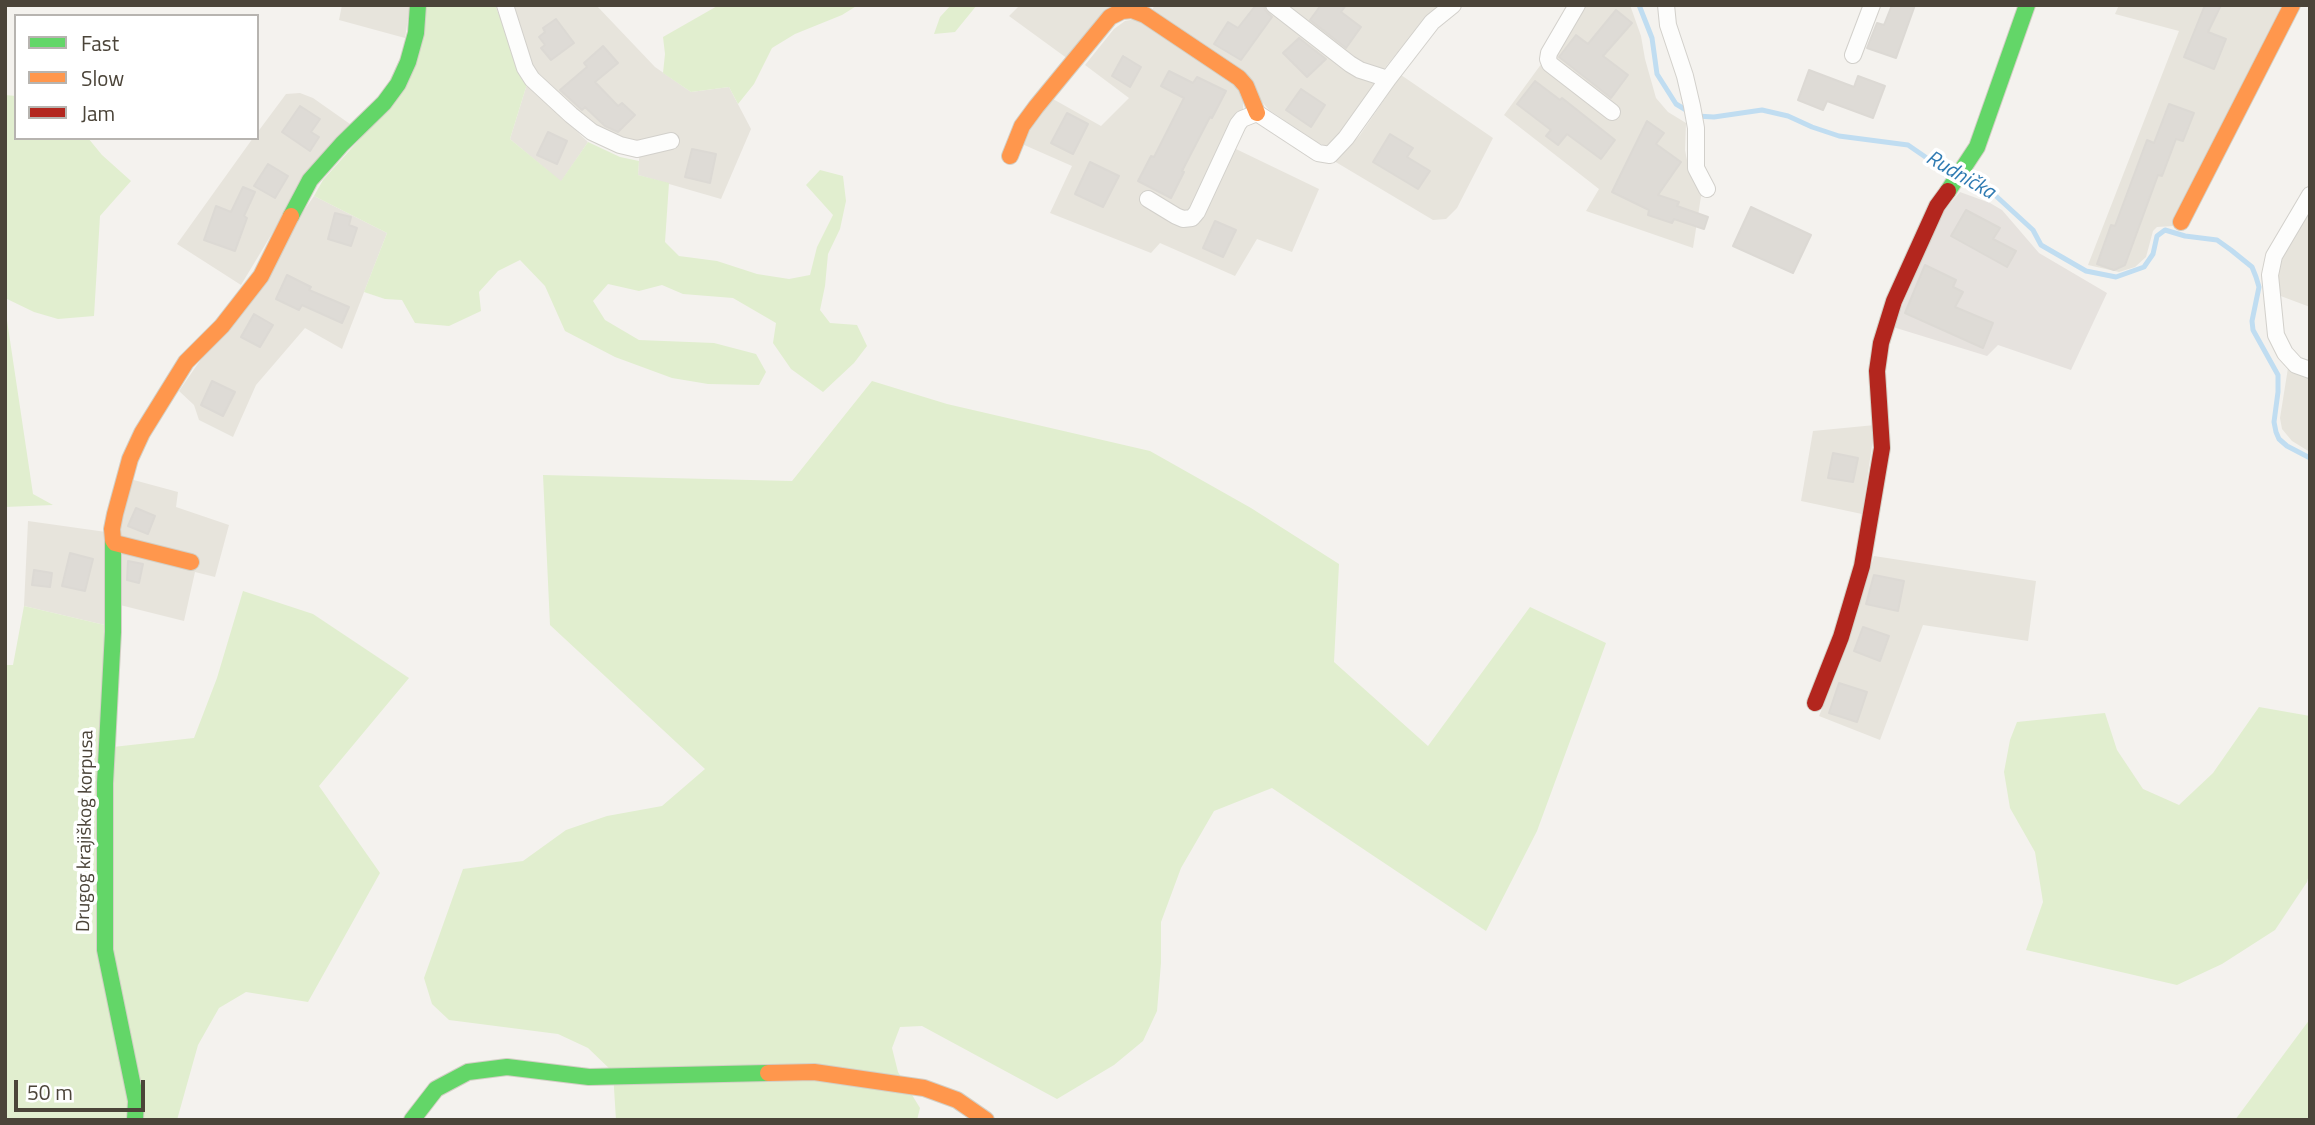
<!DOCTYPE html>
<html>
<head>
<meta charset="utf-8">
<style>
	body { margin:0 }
	#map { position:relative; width:2315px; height:1125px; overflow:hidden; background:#f4f2ee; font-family:"Titillium Web",sans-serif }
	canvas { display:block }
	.frame { position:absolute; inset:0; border:7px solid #4b4439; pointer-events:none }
	.legend { position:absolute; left:14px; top:14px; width:245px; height:126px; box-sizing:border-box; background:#fff; border:2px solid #b7b4b0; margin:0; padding:9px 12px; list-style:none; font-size:21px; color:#4b4439 }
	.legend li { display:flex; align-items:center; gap:14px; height:35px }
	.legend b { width:35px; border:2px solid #b7b4b0 }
	.scale { position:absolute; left:14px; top:1080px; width:131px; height:32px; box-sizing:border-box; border:4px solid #4b4439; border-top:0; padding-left:9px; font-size:21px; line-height:24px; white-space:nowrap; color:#4b4439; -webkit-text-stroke:5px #fff; paint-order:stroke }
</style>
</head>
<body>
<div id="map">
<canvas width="2315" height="1125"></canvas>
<div class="frame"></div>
<ul class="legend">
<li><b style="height:9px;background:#63d668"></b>Fast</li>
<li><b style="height:9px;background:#ff974d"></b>Slow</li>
<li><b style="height:9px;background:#b3261e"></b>Jam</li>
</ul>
<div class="scale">50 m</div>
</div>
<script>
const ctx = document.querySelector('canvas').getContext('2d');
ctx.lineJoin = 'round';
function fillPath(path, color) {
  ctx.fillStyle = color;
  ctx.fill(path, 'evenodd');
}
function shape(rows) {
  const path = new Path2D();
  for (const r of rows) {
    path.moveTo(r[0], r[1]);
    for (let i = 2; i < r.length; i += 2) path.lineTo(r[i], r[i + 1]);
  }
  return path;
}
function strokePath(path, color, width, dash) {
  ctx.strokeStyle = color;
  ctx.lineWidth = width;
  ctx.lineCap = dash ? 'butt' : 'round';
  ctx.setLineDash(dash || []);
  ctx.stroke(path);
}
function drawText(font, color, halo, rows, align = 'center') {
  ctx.font = font + ' "Titillium Web",sans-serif';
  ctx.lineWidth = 7;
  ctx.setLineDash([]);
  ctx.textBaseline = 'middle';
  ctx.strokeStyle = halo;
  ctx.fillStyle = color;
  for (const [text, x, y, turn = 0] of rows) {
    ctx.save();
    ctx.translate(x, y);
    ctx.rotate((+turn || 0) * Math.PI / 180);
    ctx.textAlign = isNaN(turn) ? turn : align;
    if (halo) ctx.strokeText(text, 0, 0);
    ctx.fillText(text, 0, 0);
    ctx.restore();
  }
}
fillPath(shape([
	[342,5,410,5,405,38,339,20],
	[512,5,596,5,655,67,691,92,729,87,751,129,721,199,638,175,640,145,598,130,533,73],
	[1020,5,1123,5,1068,59,1009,16],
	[1155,5,1266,5,1298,31,1378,83,1337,140,1326,146,1318,143,1269,110,1262,102,1150,13],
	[1285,5,1439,5,1429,14,1383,70,1358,62],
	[1582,5,1630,5,1641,36,1645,59,1656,98,1668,112,1686,123,1685,150,1688,165,1702,190,1693,248,1586,211,1599,189,1504,115,1542,63,1554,59],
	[2119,5,2284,5,2174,226,2157,227,2153,231,2146,257,2135,267,2119,272,2088,265,2179,31,2115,14],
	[1136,19,1234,84,1242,93,1243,102,1243,112,1231,125,1192,210,1186,214,1147,195,1142,204,1181,224,1191,224,1202,214,1236,149,1319,189,1292,252,1257,239,1235,276,1160,243,1151,253,1050,213,1072,166,1022,144,1034,122,1053,99,1101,126,1129,98,1085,65,1114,29,1125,21],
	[1401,75,1493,138,1457,208,1446,219,1433,220,1334,161,1360,135],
	[527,84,588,142,561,182,510,139],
	[300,93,313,98,350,124,285,212,241,285,177,244,253,138,257,138,257,133,286,94],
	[314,196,387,233,342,349,305,328,256,385,233,437,199,420,194,405,179,391],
	[2310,203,2310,307,2278,295,2276,263],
	[2288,368,2310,375,2310,452,2292,441,2282,429,2280,418],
	[1875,425,1862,514,1801,501,1813,431],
	[130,479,178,492,176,507,229,525,215,577,195,572,184,621,104,601,109,626,24,606,28,521,106,532],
	[1874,556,2036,581,2028,641,1923,625,1880,740,1819,716,1848,644]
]), '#e7e4dc');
fillPath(shape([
	[1960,192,1990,203,2002,210,2039,253,2107,293,2071,370,1998,345,1987,356,1893,327,1942,213]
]), '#e6e2de');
fillPath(shape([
	[424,5,495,5,527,84,510,139,561,181,588,142,620,157,639,161,638,175,669,183,665,242,679,256,717,261,757,274,789,279,810,275,817,247,833,215,806,185,820,170,843,176,846,201,840,229,828,254,825,286,820,310,830,323,857,325,867,346,854,363,823,392,791,369,773,343,776,323,733,298,683,294,662,285,639,291,608,284,593,301,605,320,639,340,714,343,756,354,766,372,759,385,708,384,672,378,615,357,565,331,545,286,520,260,498,271,479,292,481,311,449,326,415,323,402,300,385,299,364,292,387,233,314,196,323,180,367,131],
	[719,5,858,5,842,15,795,34,772,48,754,84,738,104,729,87,691,92,663,73,665,54,663,37],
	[951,5,977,5,955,32,934,34,940,17],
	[5,95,16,96,16,138,88,138,102,155,131,181,100,216,94,316,58,319,34,312,5,298],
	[5,307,33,494,53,505,5,507],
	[872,381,947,404,1150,451,1251,508,1339,564,1334,662,1428,746,1530,607,1606,643,1537,831,1486,931,1272,788,1214,811,1181,868,1161,922,1161,963,1157,1011,1143,1041,1114,1065,1057,1099,922,1026,900,1027,892,1048,898,1072,920,1108,917,1120,616,1120,613,1072,588,1048,558,1034,449,1020,432,1004,424,978,463,869,523,861,566,830,607,816,662,806,705,769,550,625,543,475,792,481],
	[243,591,313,614,409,678,319,786,380,873,308,1002,246,992,219,1008,198,1045,177,1120,5,1120,5,665,13,665,24,606,109,626,113,747,194,738,217,678],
	[2259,707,2310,716,2310,870,2307,882,2275,930,2222,964,2177,985,2026,950,2043,902,2035,852,2010,808,2004,772,2010,740,2017,722,2105,713,2117,750,2143,789,2179,805,2213,773],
	[2310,1019,2310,1120,2235,1120]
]), '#e1eecf');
strokePath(shape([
	[1639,5,1652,38,1657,74,1676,104,1696,116,1714,117,1762,110,1788,116,1812,127,1839,136,1908,145,1953,176],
	[1961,181,1996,196,2033,230,2041,245,2086,271,2116,277,2144,267,2153,254,2157,236,2165,230,2185,236,2217,240,2231,250,2252,267,2256,277,2259,287,2252,321,2253,330,2278,375,2278,392,2274,422,2276,432,2279,439,2287,446,2310,458]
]), '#c0ddf1', 5);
const building = shape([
	[1256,5,1264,5,1265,10,1272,17,1241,60,1214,44,1228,22,1238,28,1256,5],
	[1321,5,1346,5,1341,12,1361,27,1346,48,1310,20,1321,5],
	[1892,5,1915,5,1896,58,1867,48,1877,23,1884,25,1892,5],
	[2205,5,2221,5,2208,32,2226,39,2214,69,2184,57,2205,5],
	[1616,10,1632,23,1603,56,1628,75,1611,98,1559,57,1576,35,1588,44,1616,10],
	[556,19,574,43,551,60,541,48,545,45,539,37,545,32,543,28,556,19],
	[1299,38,1326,59,1307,77,1283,53,1299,38],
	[603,46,618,63,595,82,618,106,622,103,635,115,618,132,605,126,585,107,582,110,560,90,587,67,584,63,603,46],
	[1123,56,1141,67,1130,87,1112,76,1123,56],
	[1809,70,1854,87,1858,76,1885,86,1873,118,1827,101,1823,110,1798,100,1809,70],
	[1169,71,1193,83,1197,77,1226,91,1212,118,1210,117,1182,171,1184,172,1171,198,1138,181,1151,156,1154,157,1184,98,1161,86,1169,71],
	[1535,81,1560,100,1562,98,1615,140,1601,159,1567,134,1558,145,1546,136,1551,130,1517,104,1535,81],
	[1301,89,1325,105,1311,127,1286,110,1301,89],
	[2169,104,2194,113,2183,141,2176,139,2162,176,2158,175,2125,265,2114,270,2097,264,2111,225,2115,226,2147,140,2154,143,2169,104],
	[300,106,320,119,311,132,319,137,310,151,282,132,300,106],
	[1067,113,1088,124,1073,154,1051,143,1067,113],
	[1647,121,1664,133,1656,144,1681,162,1658,195,1679,202,1677,206,1708,217,1704,229,1674,219,1672,223,1648,215,1649,210,1612,192,1647,121],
	[548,132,567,141,557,164,537,155,548,132],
	[1390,134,1413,148,1407,157,1430,171,1418,189,1373,162,1390,134],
	[692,149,716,154,710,183,685,177,692,149],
	[1090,162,1119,176,1103,207,1075,194,1090,162],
	[268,164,288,176,275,198,254,186,268,164],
	[243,187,255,192,244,216,247,218,235,251,204,240,216,206,231,212,243,187],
	[1751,207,1811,235,1793,273,1733,246,1751,207],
	[1966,210,2000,228,1993,239,2016,251,2007,267,1951,236,1966,210],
	[335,213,351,217,349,225,357,228,351,246,328,239,335,213],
	[1215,221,1236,230,1223,257,1203,248,1215,221],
	[1925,265,1956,280,1953,287,1963,292,1955,307,1993,323,1983,348,1905,313,1925,265],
	[287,275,311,287,309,290,349,307,342,323,302,305,299,310,276,299,287,275],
	[254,314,273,325,260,347,241,337,254,314],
	[212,381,235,392,223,416,201,405,212,381],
	[1833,453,1858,458,1853,482,1828,478,1833,453],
	[136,508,155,516,148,534,128,526,136,508],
	[70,553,93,559,85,591,62,586,70,553],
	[128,561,143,564,139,583,127,580,128,561],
	[34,570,52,573,50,587,32,585,34,570],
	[1874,575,1904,581,1898,611,1866,604,1874,575],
	[1863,627,1889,636,1880,661,1854,651,1863,627],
	[1839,683,1867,692,1857,722,1829,713,1839,683]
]);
fillPath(building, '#dedbd6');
strokePath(building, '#dcd9d4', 2);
const street = shape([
	[505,5,525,68,532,79,571,115,592,132,620,145,637,149,671,141],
	[1274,5,1350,64,1360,70,1388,79,1432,22,1453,5],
	[1577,5,1549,53,1548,59,1550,64,1612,112],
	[1666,5,1668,25,1685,76,1692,106,1696,128,1696,168,1707,189],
	[1853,55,1872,5],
	[2310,195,2274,256,2270,275,2276,335,2285,353,2296,365,2310,370],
	[1148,199,1176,216,1183,219,1192,218,1197,212,1238,124,1242,119,1257,113,1318,153,1330,155,1346,138,1388,79]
]);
const fast = shape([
	[1948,191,1977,147,2027,5],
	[291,216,310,180,342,144,384,103,398,84,408,62,416,33,418,5],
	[113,540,113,632,105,783,105,950,136,1101,135,1120],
	[412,1120,436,1089,468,1072,507,1067,589,1077,768,1073]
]);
const slow = shape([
	[1010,156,1022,126,1036,107,1110,17,1122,11,1132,10,1145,15,1239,78,1246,86,1257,113],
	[2181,222,2292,5],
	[191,562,115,543,113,540,112,529,115,514,130,459,142,433,186,362,222,326,261,276,291,216],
	[768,1073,814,1072,924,1088,957,1100,986,1120]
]);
const jam = shape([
	[1815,703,1841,637,1862,566,1882,448,1877,371,1881,343,1894,301,1937,206,1948,191]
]);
strokePath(street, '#d2d0cb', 18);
strokePath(fast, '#d3cfc5', 18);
strokePath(slow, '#d3cfc5', 18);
strokePath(jam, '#d3cfc5', 18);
strokePath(street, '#fdfdfc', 16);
strokePath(fast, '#63d668', 16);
strokePath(slow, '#ff974d', 16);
strokePath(jam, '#b3261e', 16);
drawText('19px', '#4b4439', '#fff', [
	["Drugog krajiškog korpusa",86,831,-89]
]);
drawText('italic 21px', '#2e7ab2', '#fff', [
	["Rudnička",1960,176,30]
]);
</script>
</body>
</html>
